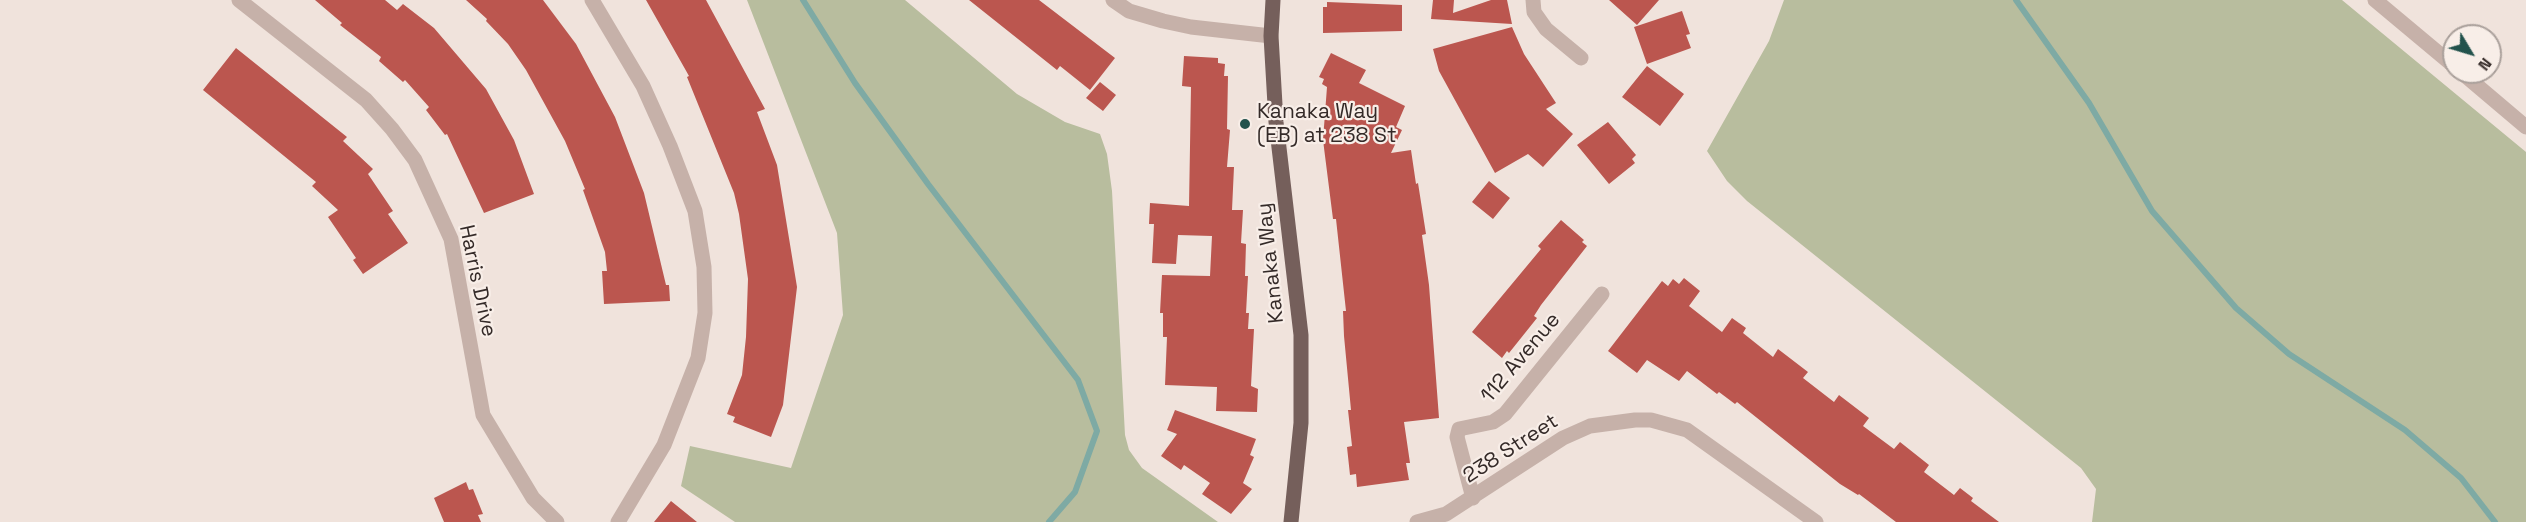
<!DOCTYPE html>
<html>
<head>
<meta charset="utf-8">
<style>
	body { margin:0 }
	#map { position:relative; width:2526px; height:522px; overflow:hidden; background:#f0e3dc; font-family:"Space Grotesk",sans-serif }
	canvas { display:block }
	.north { position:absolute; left:2442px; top:24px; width:60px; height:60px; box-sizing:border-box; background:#f8eee8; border:2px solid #aaa09b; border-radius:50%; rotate:128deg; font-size:16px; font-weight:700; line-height:24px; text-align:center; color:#342a28 }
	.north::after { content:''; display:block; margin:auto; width:21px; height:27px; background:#22524c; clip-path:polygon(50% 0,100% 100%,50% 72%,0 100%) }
</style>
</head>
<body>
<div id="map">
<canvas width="2526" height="522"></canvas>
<div class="north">N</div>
</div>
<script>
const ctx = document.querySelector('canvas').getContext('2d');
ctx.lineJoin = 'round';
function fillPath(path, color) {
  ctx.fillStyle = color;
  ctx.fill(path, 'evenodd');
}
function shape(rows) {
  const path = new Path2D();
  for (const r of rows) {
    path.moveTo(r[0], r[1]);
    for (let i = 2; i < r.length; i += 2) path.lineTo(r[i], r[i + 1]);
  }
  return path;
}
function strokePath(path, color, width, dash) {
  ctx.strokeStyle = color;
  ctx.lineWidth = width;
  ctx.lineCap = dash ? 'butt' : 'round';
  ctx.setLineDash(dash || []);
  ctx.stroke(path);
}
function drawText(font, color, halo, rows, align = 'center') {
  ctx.font = font + ' "Space Grotesk",sans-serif';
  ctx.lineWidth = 4.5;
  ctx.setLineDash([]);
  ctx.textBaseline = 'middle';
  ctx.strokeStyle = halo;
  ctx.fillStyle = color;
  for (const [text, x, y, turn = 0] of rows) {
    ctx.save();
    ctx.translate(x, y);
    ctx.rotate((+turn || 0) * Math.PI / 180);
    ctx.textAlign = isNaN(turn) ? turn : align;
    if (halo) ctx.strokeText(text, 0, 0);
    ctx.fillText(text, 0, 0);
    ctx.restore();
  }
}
fillPath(shape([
	[747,0,905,0,1017,94,1065,122,1100,134,1107,154,1112,191,1125,435,1129,450,1142,468,1218,522,735,522,681,486,690,446,791,468,843,315,837,233],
	[1784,0,2342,0,2526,152,2526,522,2092,522,2096,489,2081,468,1747,201,1727,181,1707,151,1769,41]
]), '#b8bd9e');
strokePath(shape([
	[803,0,855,83,928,184,1078,380,1097,431,1075,492,1049,522],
	[2016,0,2089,103,2152,211,2236,308,2289,354,2405,430,2461,478,2495,522]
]), '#7eaaa4', 6);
fillPath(shape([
	[315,0,385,0,397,10,403,4,434,28,486,89,514,140,534,194,484,213,447,134,445,135,426,110,429,107,405,80,403,82,379,61,381,57,340,25,342,23],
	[466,0,543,0,576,44,615,117,644,193,666,285,669,285,670,301,604,304,602,271,607,271,605,252,583,190,585,189,565,141,526,70,508,44,486,21,487,19],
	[646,0,706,0,765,109,757,112,777,165,797,287,783,405,771,437,733,422,735,417,727,414,742,375,746,337,748,279,739,214,734,193,687,77,689,76],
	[969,0,1039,0,1115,58,1090,90,1060,66,1057,70],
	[1433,0,1454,0,1453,13,1491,0,1507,0,1512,24,1431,19],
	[1609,0,1659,0,1637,25],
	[1327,2,1402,5,1402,31,1323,33,1323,7,1327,7],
	[1682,11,1690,34,1686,35,1691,48,1647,64,1634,27],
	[1512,27,1524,54,1556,103,1546,109,1573,134,1543,167,1528,154,1495,173,1439,71,1433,49],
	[236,48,347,137,343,141,373,169,368,174,393,211,388,214,408,243,363,274,353,260,356,258,328,217,338,210,312,186,316,182,203,90],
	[1331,53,1366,70,1359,83,1405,106,1396,127,1402,130,1391,153,1411,150,1416,184,1418,183,1426,234,1422,235,1429,285,1439,418,1404,422,1410,463,1406,463,1409,480,1357,487,1356,474,1350,475,1347,447,1352,446,1348,410,1351,410,1344,336,1343,311,1346,311,1336,219,1333,219,1323,140,1327,87,1322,84,1324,79,1319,77],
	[1184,56,1218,58,1218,63,1225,64,1224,76,1228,76,1227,129,1230,130,1227,167,1234,167,1232,210,1243,210,1241,243,1246,244,1245,276,1248,276,1246,313,1249,313,1248,329,1254,329,1251,386,1258,389,1257,412,1216,411,1217,387,1165,385,1167,337,1163,337,1163,313,1160,313,1162,275,1210,276,1212,236,1178,235,1176,264,1152,263,1154,224,1149,224,1150,203,1189,206,1191,87,1182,86],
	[1647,66,1684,94,1660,126,1622,97],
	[1100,82,1116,95,1103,111,1086,98],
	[1608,122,1636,155,1632,159,1635,163,1609,184,1577,145],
	[1489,181,1510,198,1493,219,1472,202],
	[1561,220,1584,240,1582,242,1587,246,1541,305,1534,316,1537,318,1509,353,1507,351,1502,358,1472,332,1541,249,1538,246],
	[1684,278,1700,291,1689,306,1722,332,1732,318,1746,328,1743,333,1773,357,1778,349,1808,372,1803,378,1834,402,1839,395,1869,418,1863,426,1894,449,1900,442,1929,465,1924,472,1954,495,1960,488,1973,498,1971,501,1999,522,1896,522,1859,494,1858,495,1840,484,1737,402,1735,404,1719,392,1717,394,1687,371,1679,381,1647,360,1637,373,1608,351,1662,281,1668,286,1673,279,1679,284],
	[1175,410,1256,439,1250,455,1254,457,1243,483,1252,489,1231,514,1202,494,1210,483,1184,465,1181,470,1161,456,1177,434,1167,430],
	[466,482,469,490,473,489,483,514,478,515,481,522,444,522,434,498],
	[671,501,697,522,654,522]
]), '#bb564f');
strokePath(shape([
	[239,0,366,100,392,129,415,160,451,239,483,415,533,498,557,522],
	[592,0,643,86,670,146,695,211,704,267,705,313,698,358,664,445,618,522],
	[1113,0,1129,11,1163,21,1191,27,1271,36],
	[1533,0,1534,12,1546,29,1581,58],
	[2375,0,2454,66],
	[2461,72,2526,127],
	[1473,498,1457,437,1459,429,1493,422,1505,414,1602,294],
	[1417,522,1446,514,1563,438,1590,426,1635,420,1651,420,1687,430,1816,522]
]), '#c6b1a9', 15);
strokePath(shape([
	[1273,0,1271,36,1276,122,1301,335,1301,423,1291,522]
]), '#755f5b', 15);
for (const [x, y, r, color] of [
	[1245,124,6,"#22524c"]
]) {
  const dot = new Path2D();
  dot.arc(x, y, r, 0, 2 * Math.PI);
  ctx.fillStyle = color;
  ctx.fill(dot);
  strokePath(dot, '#f8eee8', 2);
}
drawText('21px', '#342a28', '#f8eee8', [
	["Kanaka Way",1257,112],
	["(EB) at 238 St",1257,136]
], 'left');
drawText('21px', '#342a28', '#f8eee8', [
	["Kanaka Way",1271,263,-96],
	["Harris Drive",477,281,78],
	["112 Avenue",1521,358,-50],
	["238 Street",1511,449,-33]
]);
</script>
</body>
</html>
